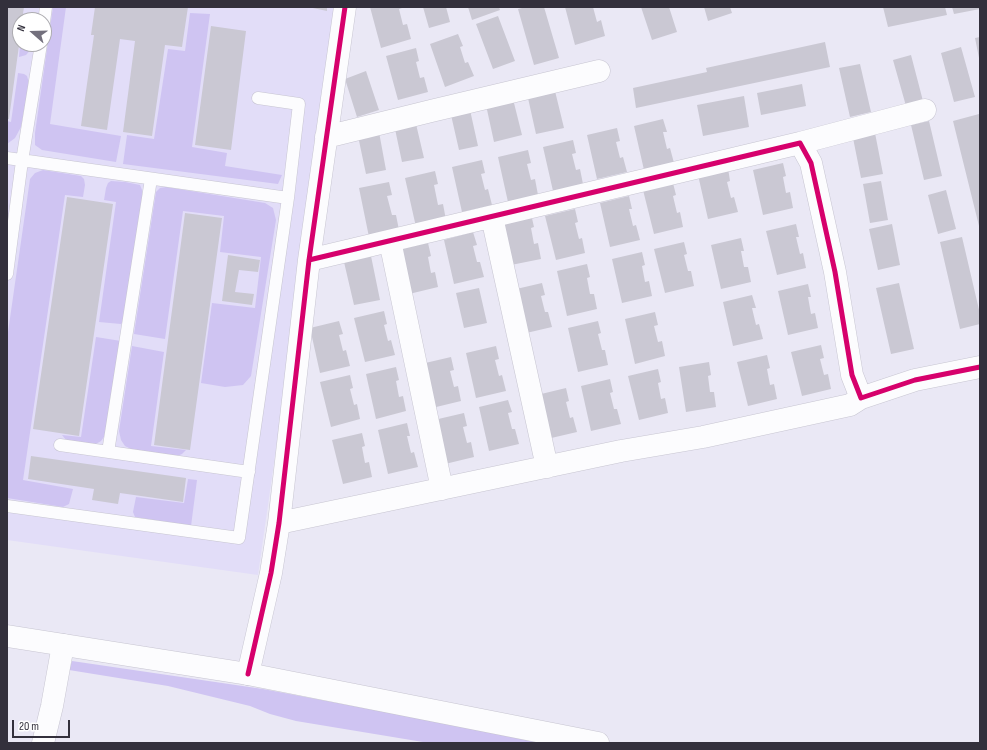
<!DOCTYPE html>
<html>
<head>
<meta charset="utf-8">
<style>
	body { margin:0 }
	#map { position:relative; width:987px; height:750px; overflow:hidden; background:#eae8f5; font-family:"Sofia Sans Condensed",sans-serif }
	canvas { display:block }
	.frame { position:absolute; inset:0; border:8px solid #33303c; pointer-events:none }
	.north { position:absolute; left:12px; top:12px; width:40px; height:40px; box-sizing:border-box; background:#fff; border:1px solid #adacb1; border-radius:50%; rotate:290deg; font-size:11px; font-weight:700; line-height:16px; text-align:center; color:#33303c }
	.north::after { content:''; display:block; margin:auto; width:14px; height:18px; background:#73707d; clip-path:polygon(50% 0,100% 100%,50% 72%,0 100%) }
	.scale { position:absolute; left:12px; top:720px; width:58px; height:18px; box-sizing:border-box; border:2px solid #33303c; border-top:0; padding-left:5px; font-size:12px; line-height:14px; white-space:nowrap; color:#33303c; -webkit-text-stroke:3px #fff; paint-order:stroke }
</style>
</head>
<body>
<div id="map">
<canvas width="987" height="750"></canvas>
<div class="frame"></div>
<div class="north">N</div>
<div class="scale">20 m</div>
</div>
<script>
const ctx = document.querySelector('canvas').getContext('2d');
ctx.lineJoin = 'round';
function fillPath(path, color) {
  ctx.fillStyle = color;
  ctx.fill(path, 'evenodd');
}
function shape(rows) {
  const path = new Path2D();
  for (const r of rows) {
    path.moveTo(r[0], r[1]);
    for (let i = 2; i < r.length; i += 2) path.lineTo(r[i], r[i + 1]);
  }
  return path;
}
function strokePath(path, color, width, dash) {
  ctx.strokeStyle = color;
  ctx.lineWidth = width;
  ctx.lineCap = dash ? 'butt' : 'round';
  ctx.setLineDash(dash || []);
  ctx.stroke(path);
}
fillPath(shape([
	[7,7,339,7,258,575,7,540],
	[20,20,44,20,44,44,20,44]
]), '#e2ddf8');
fillPath(shape([
	[53,7,66,7,50,124,121,136,116,162,42,150,35,145,35,133],
	[190,13,210,14,192,147,227,153,225,166,282,175,278,184,123,164,127,135,154,139,168,49,185,51],
	[20,44,33,44,32,48,26,55,19,57],
	[18,73,24,74,27,76,29,83,21,127,15,138,7,144,7,121,11,122],
	[43,170,81,176,84,179,85,185,83,197,65,195,23,480,73,489,69,504,63,507,7,498,7,339,30,179,35,173],
	[111,181,125,182,140,185,142,190,142,199,125,320,121,324,99,322,116,202,104,200,106,188,108,183],
	[166,187,265,203,273,208,276,220,251,376,243,385,225,387,201,383,212,303,255,308,261,257,220,252,224,216,183,211,165,339,134,334,156,192,160,188],
	[96,337,121,341,106,434,101,441,94,445,69,441,66,440,62,435,81,437],
	[132,346,164,352,151,446,186,450,182,454,175,457,131,449,125,446,121,440,119,431],
	[188,479,197,480,191,526,135,517,133,512,136,497,184,503],
	[72,661,263,689,550,743,429,743,296,721,270,714,250,706,168,686,69,670]
]), '#cfc4f2');
fillPath(shape([
	[7,7,24,7,22,20,20,20,20,38,9,119,7,119],
	[95,7,188,7,182,47,165,45,152,136,123,132,135,41,120,39,107,130,81,126,94,35,91,35],
	[308,7,327,7,327,11],
	[370,7,402,7,402,8,399,9,403,25,407,24,411,39,381,48],
	[423,7,446,7,450,22,429,28],
	[468,7,499,7,500,10,472,20],
	[526,7,544,7,559,58,534,65,518,9],
	[565,7,593,7,597,22,601,20,605,36,575,45],
	[641,7,669,7,677,32,652,40],
	[704,7,730,7,732,13,708,21],
	[883,7,945,7,947,15,888,27],
	[952,7,980,7,980,9,954,14],
	[498,16,515,61,493,69,476,24],
	[211,26,246,31,231,150,195,145],
	[458,34,463,46,460,47,465,63,468,62,474,76,445,87,430,44],
	[980,37,980,58,979,58,975,38],
	[825,42,830,67,636,108,633,88,707,72,706,68],
	[961,47,975,97,954,102,941,53],
	[416,48,419,61,416,62,420,78,424,77,428,92,398,100,386,56],
	[911,55,923,101,906,106,893,60],
	[860,64,871,112,850,117,839,68],
	[366,71,379,110,357,117,345,79],
	[802,84,806,106,761,115,757,93],
	[555,91,564,128,536,134,528,98],
	[744,96,749,127,703,136,697,105],
	[513,99,522,135,494,142,486,105],
	[470,110,478,146,459,150,451,115],
	[979,114,980,119,979,226,953,121],
	[663,119,667,132,663,132,667,149,670,148,674,163,644,170,634,126],
	[929,121,942,176,924,180,911,125],
	[416,124,424,158,402,162,395,129],
	[617,128,620,141,616,142,620,158,623,157,627,172,597,179,587,135],
	[379,132,386,170,366,174,358,136],
	[875,133,883,174,861,178,853,138],
	[573,140,576,153,572,154,576,170,580,169,583,184,553,191,543,147],
	[528,150,531,163,527,164,531,180,535,179,538,195,508,202,498,157],
	[482,160,485,173,481,174,485,190,488,189,492,205,462,212,452,167],
	[783,163,786,176,783,177,786,193,790,192,793,208,763,215,753,170],
	[728,168,730,181,727,182,731,198,734,197,738,212,708,219,698,175],
	[435,171,438,184,434,185,438,205,443,204,446,220,416,227,405,178],
	[881,181,888,220,870,223,863,184],
	[389,182,392,195,387,196,392,215,396,215,399,230,369,237,359,188],
	[673,183,676,195,673,196,677,213,680,212,683,227,654,234,643,190],
	[946,190,956,229,938,234,928,195],
	[629,196,632,209,629,209,633,226,636,225,640,240,610,247,600,203],
	[67,197,113,204,79,436,33,429],
	[575,209,578,222,575,223,579,239,582,238,585,253,556,260,545,216],
	[185,213,222,218,190,450,154,445],
	[531,214,534,227,531,228,534,244,538,243,541,259,511,265,501,221],
	[796,224,799,237,796,237,800,254,803,253,806,268,777,275,766,231],
	[892,224,900,265,878,270,869,229],
	[473,232,477,245,473,246,477,262,480,262,484,277,454,284,444,240],
	[962,237,980,314,980,324,960,329,940,242],
	[741,238,744,251,741,251,744,267,748,267,751,282,721,289,711,245],
	[684,242,687,254,684,255,688,271,691,271,694,286,665,293,654,249],
	[428,243,431,256,428,257,431,273,435,272,438,287,409,294,398,250],
	[642,252,645,265,642,266,645,282,649,281,652,296,622,303,612,259],
	[228,255,260,260,258,272,239,270,235,292,254,294,252,305,222,301],
	[371,256,380,300,354,305,344,262],
	[587,264,590,277,587,278,590,294,594,294,597,309,567,316,557,271],
	[542,283,545,295,541,296,545,312,548,312,552,327,522,334,512,290],
	[899,283,914,349,891,354,876,288],
	[808,284,811,297,808,297,811,314,815,313,818,328,788,335,778,291],
	[479,288,487,323,464,328,456,293],
	[752,295,756,308,752,308,756,325,759,324,763,339,733,346,723,302],
	[384,311,387,324,384,325,388,341,391,340,395,355,365,362,354,318],
	[655,312,658,325,654,326,658,342,662,341,665,356,635,364,625,319],
	[339,321,343,334,339,335,343,351,346,350,350,366,320,373,310,328],
	[598,321,601,333,598,334,602,350,605,350,608,365,578,372,568,328],
	[821,345,824,358,820,359,824,375,828,374,831,389,802,396,791,352],
	[496,346,499,359,495,360,499,376,502,375,506,391,476,398,466,353],
	[767,355,770,368,767,369,770,385,774,384,777,399,748,406,737,362],
	[451,357,454,370,450,371,454,387,458,386,461,401,432,408,421,364],
	[709,362,711,375,708,376,710,392,714,392,716,407,686,412,679,367],
	[396,367,399,380,396,381,399,397,403,396,406,411,376,419,366,374],
	[658,369,661,382,658,383,661,399,665,398,668,413,639,420,628,376],
	[350,375,353,388,350,389,354,405,357,404,360,419,331,427,320,382],
	[610,379,613,392,610,393,614,409,617,409,621,424,591,431,581,386],
	[566,388,569,401,566,402,570,418,573,417,577,432,547,439,537,395],
	[508,400,512,412,508,413,512,429,515,429,519,444,489,451,479,407],
	[464,413,467,426,463,427,467,443,471,442,474,457,445,464,434,420],
	[407,423,410,436,407,436,411,453,414,452,418,467,388,474,378,430],
	[362,433,365,446,362,447,365,463,369,462,372,477,343,484,332,440],
	[31,456,186,478,183,502,120,493,118,504,92,500,94,489,28,479]
]), '#cac8d3');
const service = shape([
	[44,22,46,7],
	[7,158,288,198],
	[7,274,22,161,41,44],
	[60,445,249,472],
	[108,452,151,179],
	[7,506,239,538,288,198,299,104,258,98]
]);
const minor = shape([
	[326,137,431,111,599,71],
	[800,143,925,110],
	[492,217,547,467],
	[390,241,442,489],
	[309,260,800,143,811,163,835,272,852,375,861,398,915,380,980,367],
	[279,523,621,451,703,437,850,405,861,398],
	[248,674,271,573,279,523,309,260,345,7],
	[43,743,52,706,63,645]
]);
const secondary = shape([
	[7,636,248,674,598,743]
]);
strokePath(service, '#c7c5d1', 13);
strokePath(minor, '#c7c5d1', 23);
strokePath(secondary, '#c7c5d1', 23);
strokePath(service, '#fcfcfe', 12);
strokePath(minor, '#fcfcfe', 22);
strokePath(secondary, '#fcfcfe', 22);
strokePath(shape([
	[309,260,800,143,811,163,835,272,852,375,861,398,915,380,980,367],
	[248,674,271,573,279,523,309,260,345,7]
]), '#d6006c', 5);
</script>
</body>
</html>
